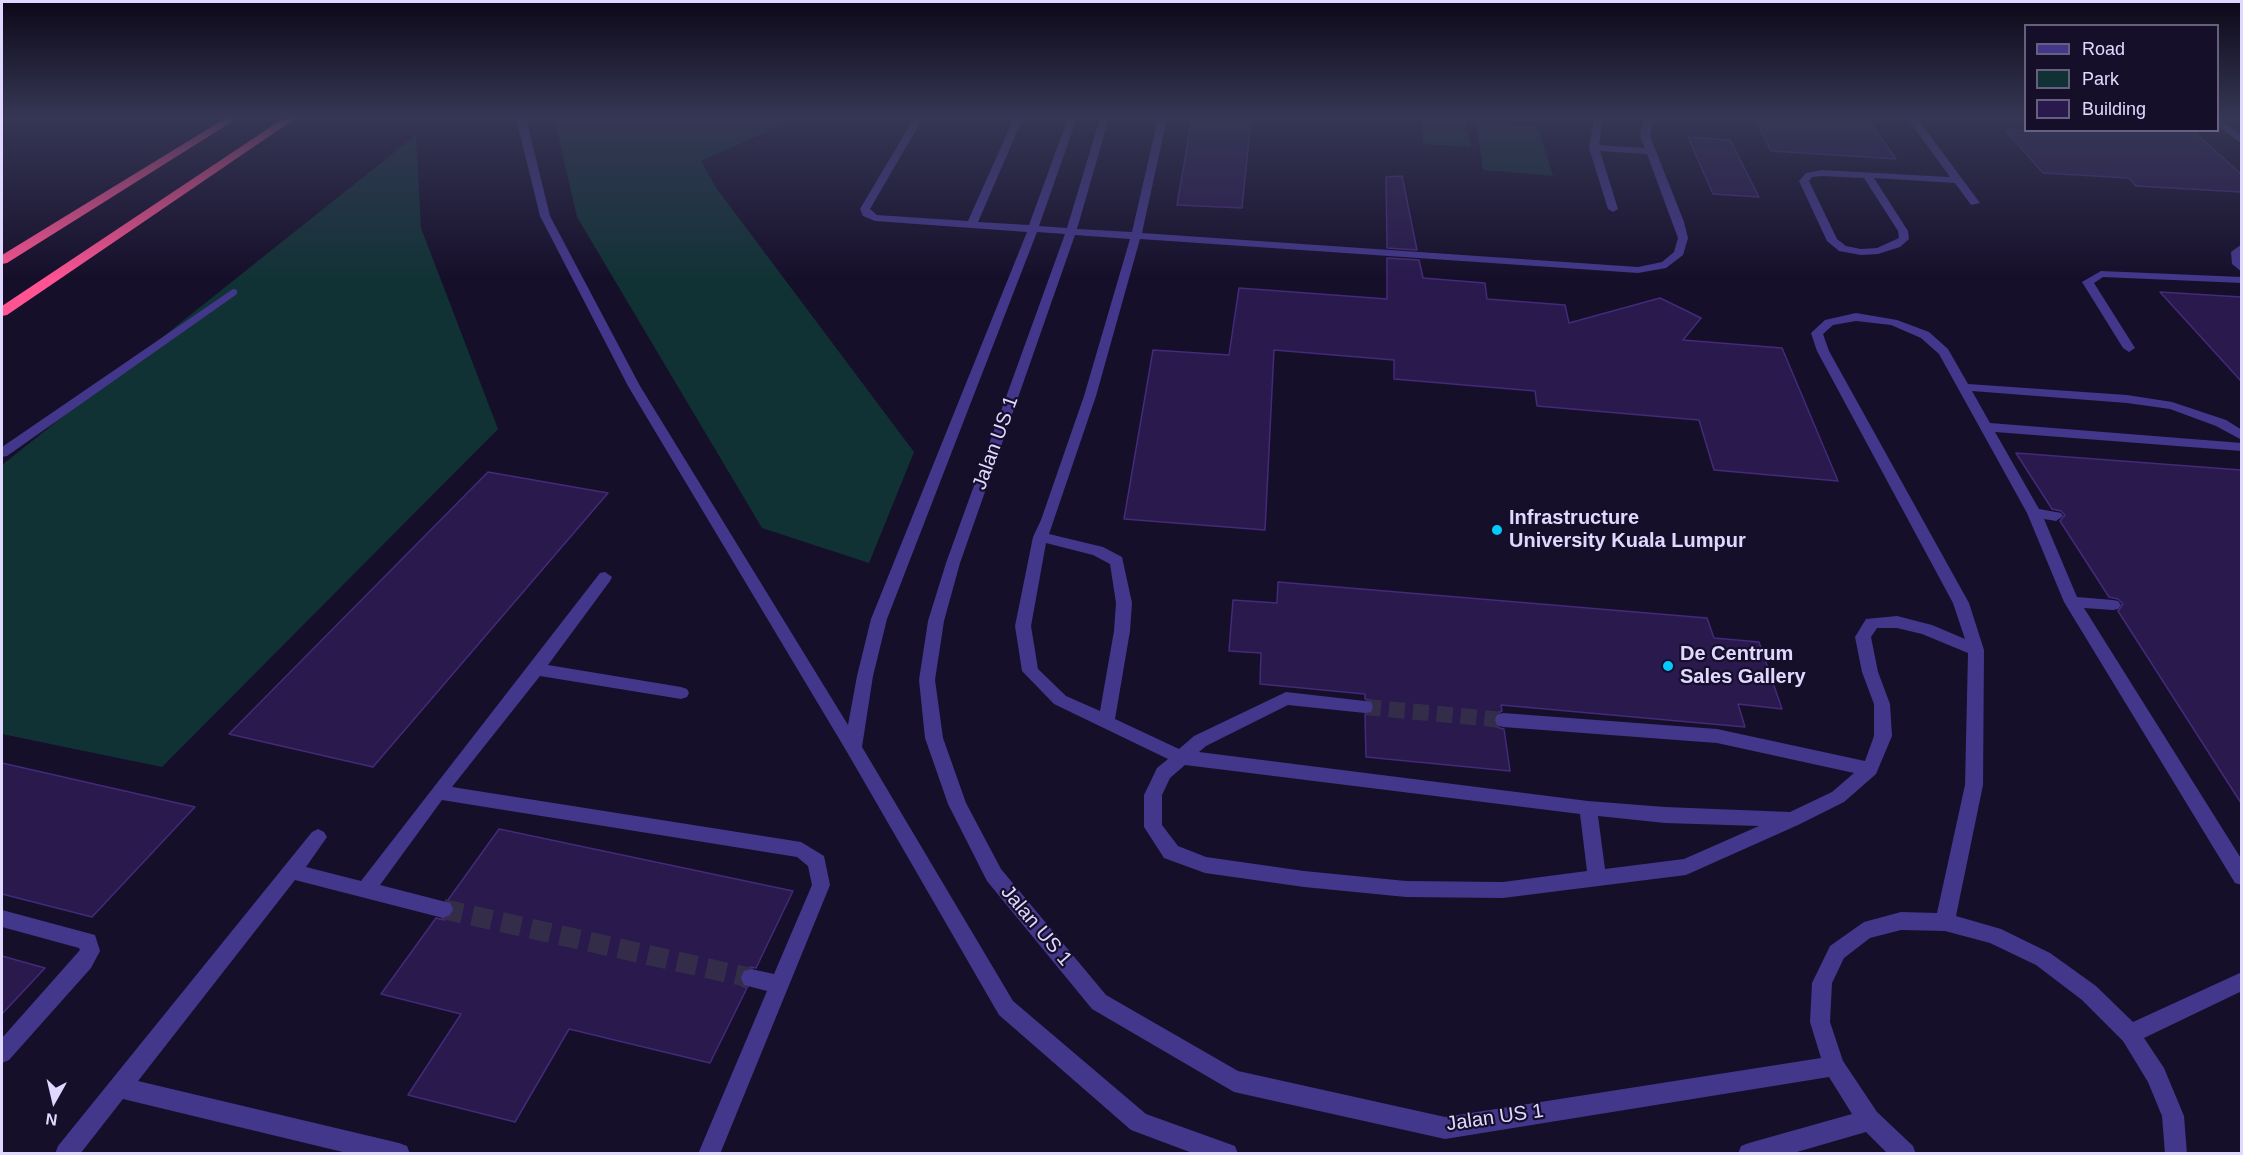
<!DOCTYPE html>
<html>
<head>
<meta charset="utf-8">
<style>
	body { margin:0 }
	#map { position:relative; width:2243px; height:1155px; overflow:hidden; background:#160f2a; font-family:Helvetica,sans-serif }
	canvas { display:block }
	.frame { position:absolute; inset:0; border:3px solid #e1d8ff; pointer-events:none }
	.legend { position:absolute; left:2024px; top:24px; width:195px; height:108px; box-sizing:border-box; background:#160f2a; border:2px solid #675f7f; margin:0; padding:8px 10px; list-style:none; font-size:18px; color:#e1d8ff }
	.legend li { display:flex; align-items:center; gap:12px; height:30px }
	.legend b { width:30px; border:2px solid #675f7f }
	.north { position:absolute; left:24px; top:1071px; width:60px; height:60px; -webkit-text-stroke:4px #160f2a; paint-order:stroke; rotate:188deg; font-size:16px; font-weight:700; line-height:24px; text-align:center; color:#e1d8ff }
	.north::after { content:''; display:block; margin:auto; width:21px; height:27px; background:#e1d8ff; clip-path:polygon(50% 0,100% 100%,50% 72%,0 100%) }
</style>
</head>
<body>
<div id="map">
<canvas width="2243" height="1155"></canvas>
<div class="frame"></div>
<ul class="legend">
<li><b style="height:8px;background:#43378c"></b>Road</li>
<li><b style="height:16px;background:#113235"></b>Park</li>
<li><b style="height:16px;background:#29194d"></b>Building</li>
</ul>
<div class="north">N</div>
</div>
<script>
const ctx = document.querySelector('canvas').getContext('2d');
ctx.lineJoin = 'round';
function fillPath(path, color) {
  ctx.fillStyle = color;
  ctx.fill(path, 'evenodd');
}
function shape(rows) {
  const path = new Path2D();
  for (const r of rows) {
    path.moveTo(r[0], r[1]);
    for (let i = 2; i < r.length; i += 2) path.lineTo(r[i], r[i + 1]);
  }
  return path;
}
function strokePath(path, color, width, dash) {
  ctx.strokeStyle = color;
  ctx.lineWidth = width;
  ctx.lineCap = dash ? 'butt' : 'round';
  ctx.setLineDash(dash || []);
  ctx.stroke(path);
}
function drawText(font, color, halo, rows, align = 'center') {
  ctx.font = font + ' Helvetica,sans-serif';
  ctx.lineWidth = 4.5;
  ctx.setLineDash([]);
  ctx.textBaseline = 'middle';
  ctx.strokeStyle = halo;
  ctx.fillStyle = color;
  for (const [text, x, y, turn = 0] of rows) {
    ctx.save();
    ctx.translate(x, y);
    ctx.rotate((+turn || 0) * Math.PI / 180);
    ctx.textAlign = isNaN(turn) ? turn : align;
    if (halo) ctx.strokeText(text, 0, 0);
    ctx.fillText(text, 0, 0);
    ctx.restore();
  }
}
fillPath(shape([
	[554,118,797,118,701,161,717,189,914,452,869,563,762,528,577,217],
	[1422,118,1465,118,1471,147,1423,144],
	[1476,123,1538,126,1553,176,1483,170],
	[416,135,421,228,498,429,162,767,2,734,2,465]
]), '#113235');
const building = shape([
	[1192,118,1251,118,1242,208,1177,205,1192,118],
	[1754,118,1867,118,1896,159,1771,151,1754,118],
	[2005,130,2192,130,2241,174,2241,192,2136,186,2129,178,2043,173,2005,130],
	[1688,137,1730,140,1759,197,1713,194,1688,137],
	[1402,176,1417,250,1387,248,1386,177,1402,176],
	[1387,258,1419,260,1423,278,1485,283,1487,299,1565,305,1569,323,1660,298,1701,318,1683,340,1782,348,1838,481,1714,470,1699,420,1537,406,1535,391,1394,379,1394,360,1274,350,1265,530,1124,519,1153,350,1229,355,1239,288,1387,299,1387,258],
	[2160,292,2241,297,2241,381,2160,292],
	[2016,453,2241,470,2241,803,2118,611,2123,604,2118,599,2109,597,2060,521,2065,515,2061,511,2052,509,2016,453],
	[488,472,608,493,373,767,229,734,488,472],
	[1278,582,1707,618,1714,638,1759,642,1782,709,1738,704,1745,727,1501,705,1502,711,1495,714,1493,721,1496,727,1504,729,1510,771,1366,757,1365,715,1373,713,1375,706,1371,700,1365,699,1365,694,1260,684,1261,653,1229,651,1233,600,1277,603,1278,582],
	[2,763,195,807,92,917,2,894,2,763],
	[499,829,793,891,756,968,750,967,742,970,739,979,742,986,747,988,710,1063,569,1029,515,1122,408,1095,461,1014,381,994,436,918,444,920,452,916,455,908,448,900,499,829],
	[2,956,45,968,2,1014,2,956]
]);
fillPath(building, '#29194d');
strokePath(building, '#432a7a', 1.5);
strokePath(shape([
	[1365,707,1503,720]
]), '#342d4a', 16, [16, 8]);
strokePath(shape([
	[443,909,751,978]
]), '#342d4a', 20, [20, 10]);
fillPath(shape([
	[516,118,526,118,550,216,640,386,848,725,857,676,871,619,1027,232,875,221,863,216,860,209,914,118,923,118,870,209,877,215,968,221,1014,118,1023,118,978,222,1029,225,1068,118,1077,118,1039,226,1067,228,1100,118,1109,118,1077,229,1132,232,1158,118,1167,118,1142,233,1638,267,1662,262,1674,252,1678,238,1647,154,1600,151,1618,209,1613,212,1608,209,1589,148,1594,118,1603,118,1599,145,1645,148,1640,136,1644,118,1654,118,1650,136,1684,222,1688,238,1683,255,1666,268,1638,273,1140,239,1096,396,1049,534,1103,547,1122,557,1132,603,1130,631,1115,719,1179,749,1194,736,1286,692,1365,701,1371,702,1373,707,1371,712,1365,713,1288,705,1206,746,1199,752,1588,801,1665,807,1790,812,1832,792,1854,773,1717,743,1503,727,1497,725,1495,720,1497,715,1503,713,1717,729,1865,761,1874,736,1874,704,1862,672,1855,637,1866,619,1897,616,1932,625,1965,639,1953,603,1817,351,1811,333,1825,320,1856,313,1897,320,1929,332,1948,349,1968,384,2127,395,2172,402,2226,420,2242,430,2242,440,2216,426,2170,409,2127,403,1972,391,1990,423,2242,443,2242,451,1995,432,2039,509,2061,513,2063,516,2056,521,2044,519,2077,597,2113,600,2118,601,2121,605,2118,609,2113,610,2084,608,2242,860,2242,885,2235,883,2064,602,2027,513,1939,354,1921,338,1891,325,1856,321,1833,325,1823,334,1829,351,1969,603,1984,650,1983,785,1956,916,2001,929,2050,953,2096,986,2133,1022,2242,972,2242,991,2144,1038,2164,1068,2184,1116,2187,1154,2165,1154,2162,1116,2148,1082,2123,1041,2082,1000,2036,965,1990,943,1945,931,1901,930,1870,938,1844,958,1832,983,1830,1022,1843,1061,1877,1112,1913,1146,1916,1154,1888,1154,1866,1132,1790,1154,1738,1154,1741,1146,1749,1143,1852,1114,1829,1077,1445,1139,1234,1092,1092,1009,987,881,948,804,925,738,919,680,928,621,946,563,1065,234,1037,232,887,619,873,676,862,747,1013,1001,1146,1114,1235,1146,1238,1154,1195,1154,1131,1130,999,1015,847,752,628,386,540,216,516,118],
	[1075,235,1130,239,1084,396,1041,520,1033,537,1015,626,1022,671,1054,704,1168,759,1157,768,1144,795,1144,827,1164,858,1205,873,1304,887,1406,897,1503,898,1686,875,1798,825,1844,802,1876,774,1892,736,1890,704,1878,672,1871,637,1877,628,1897,628,1922,634,1968,653,1965,785,1937,913,1901,912,1864,922,1830,946,1812,983,1810,1022,1821,1058,1445,1117,1238,1071,1106,995,1001,869,966,803,943,738,935,680,944,621,960,563,1075,235],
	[1046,543,1093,555,1110,564,1116,603,1114,631,1100,711,1066,696,1038,669,1031,626,1046,543],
	[1185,765,1580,814,1587,871,1503,882,1406,881,1304,871,1206,857,1178,846,1162,825,1162,795,1170,778,1185,765],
	[1598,816,1665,823,1759,826,1684,859,1605,869,1598,816],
	[1907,118,1917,118,1980,203,1971,205,1955,183,1874,178,1908,231,1909,239,1900,247,1878,254,1861,255,1839,251,1827,241,1799,181,1806,173,1822,170,1950,177,1907,118],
	[1822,176,1864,178,1898,231,1899,238,1877,248,1861,249,1846,246,1837,239,1809,181,1812,177,1822,176],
	[2218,122,2224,122,2242,136,2242,144,2218,126,2218,122],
	[2242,244,2242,272,2232,264,2231,252,2242,244],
	[2101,271,2242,277,2242,283,2103,277,2094,283,2135,348,2129,352,2123,348,2082,282,2101,271],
	[233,289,237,290,237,294,7,456,2,457,2,447,233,289],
	[605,572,612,577,610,581,548,665,681,687,687,689,689,693,687,697,681,699,540,676,452,787,801,842,824,856,830,885,720,1154,698,1154,767,991,744,985,741,978,744,971,751,969,774,974,812,885,808,866,797,857,442,800,380,885,450,903,453,909,450,915,443,918,295,880,138,1081,399,1143,407,1146,410,1154,351,1154,123,1099,80,1154,55,1154,58,1146,312,832,318,829,324,832,327,837,306,867,361,881,600,573,605,572],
	[2,910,95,935,100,951,91,968,9,1060,2,1063,2,1038,80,950,79,948,2,927,2,910]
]), '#43378c');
fillPath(shape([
	[226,118,238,118,7,263,2,264,2,255,226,118],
	[284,118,296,118,7,315,2,316,2,306,284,118]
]), '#ff5392');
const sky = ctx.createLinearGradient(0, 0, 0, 280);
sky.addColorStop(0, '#0c0817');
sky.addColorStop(0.42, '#363755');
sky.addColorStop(1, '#36375500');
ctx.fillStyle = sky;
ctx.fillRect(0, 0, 2243, 280);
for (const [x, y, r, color] of [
	[1497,530,6,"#04caff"],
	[1668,666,6,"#04caff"]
]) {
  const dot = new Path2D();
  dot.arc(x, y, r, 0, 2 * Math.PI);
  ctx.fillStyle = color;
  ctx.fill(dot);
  strokePath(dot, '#160f2a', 2);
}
drawText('20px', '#e1d8ff', '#160f2a', [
	["Jalan US 1",996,443,-70],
	["Jalan US 1",1036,926,50],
	["Jalan US 1",1495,1118,-8]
]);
drawText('bold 20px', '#e1d8ff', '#160f2a', [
	["Infrastructure",1509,518],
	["University Kuala Lumpur",1509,541],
	["De Centrum",1680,654],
	["Sales Gallery",1680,677]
], 'left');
</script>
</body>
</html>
